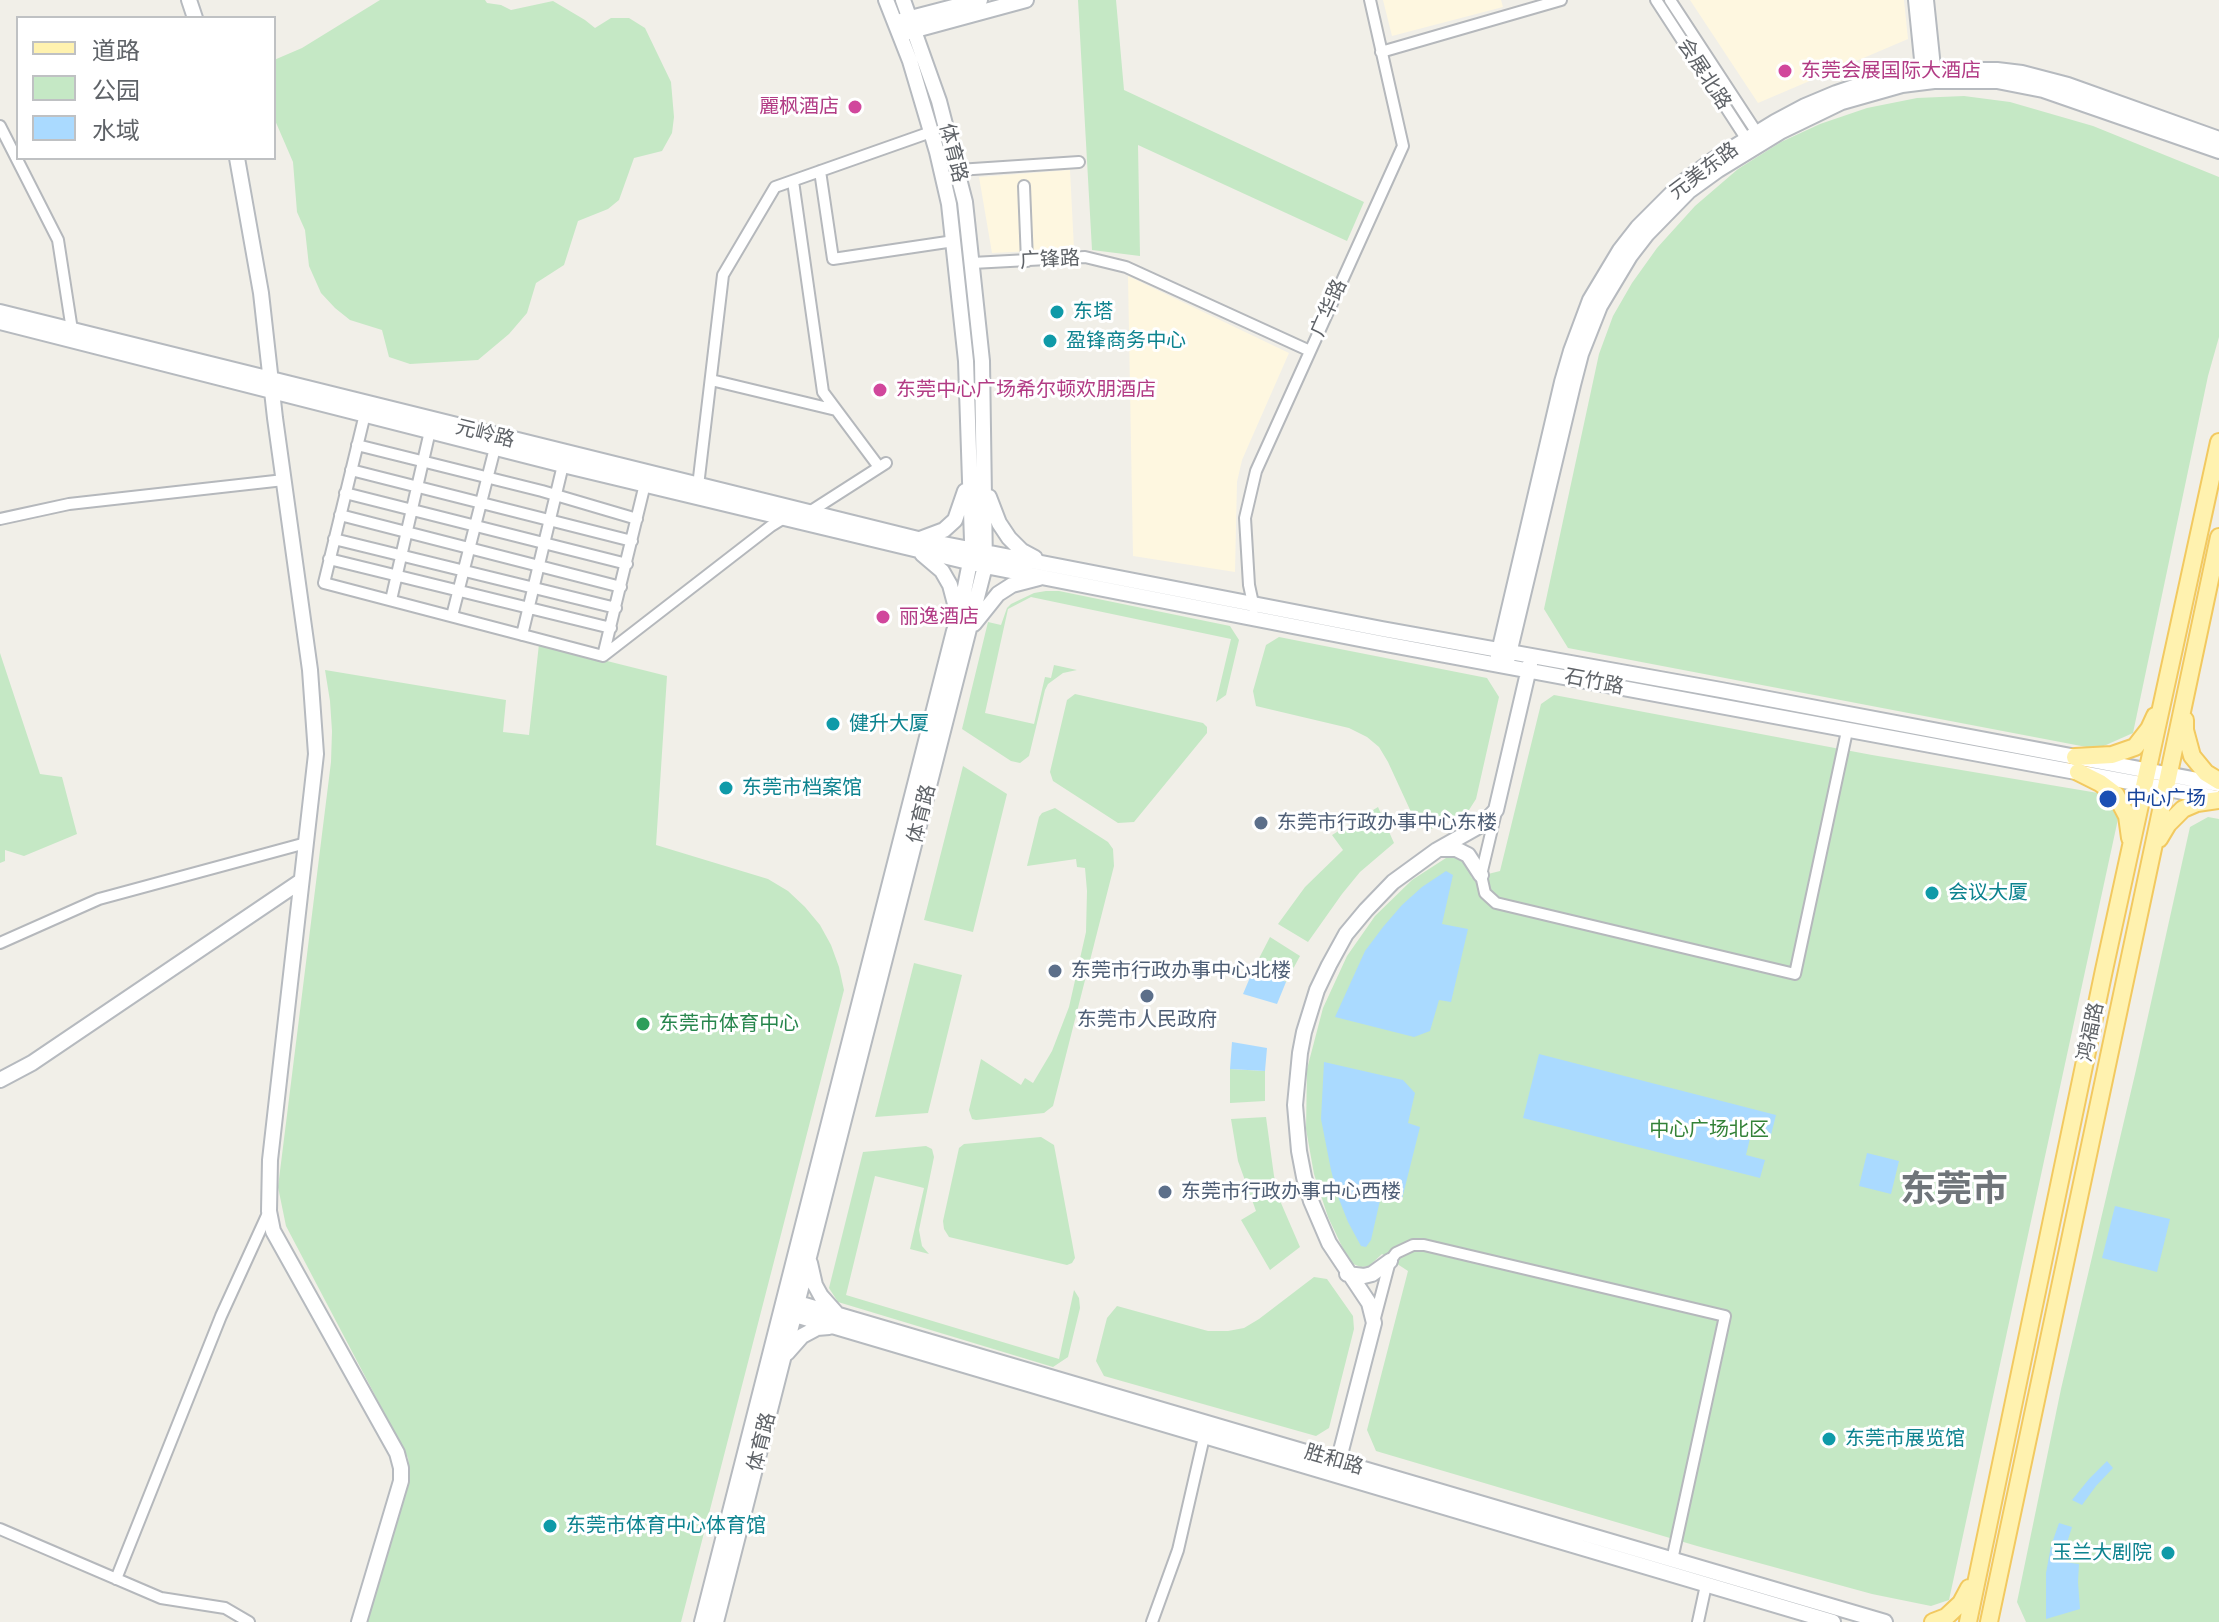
<!DOCTYPE html>
<html>
<head>
<meta charset="utf-8">
<style>
	body { margin:0 }
	#map { position:relative; width:2219px; height:1622px; overflow:hidden; background:#f1efe8; font-family:"Work Sans","Noto Sans SC",sans-serif }
	canvas { display:block }
	.legend { position:absolute; left:16px; top:16px; width:260px; height:144px; box-sizing:border-box; background:#fff; border:2px solid #bfc1c3; margin:0; padding:10px 14px; list-style:none; font-size:24px; color:#5f6368 }
	.legend li { display:flex; align-items:center; gap:16px; height:40px }
	.legend b { width:40px; border:2px solid #bfc1c3 }
</style>
</head>
<body>
<div id="map">
<canvas width="2219" height="1622"></canvas>
<ul class="legend">
<li><b style="height:10px;background:#fff2af"></b>道路</li>
<li><b style="height:22px;background:#c5e8c5"></b>公园</li>
<li><b style="height:22px;background:#aadaff"></b>水域</li>
</ul>
</div>
<script>
const ctx = document.querySelector('canvas').getContext('2d');
ctx.lineJoin = 'round';
function fillPath(path, color) {
  ctx.fillStyle = color;
  ctx.fill(path, 'evenodd');
}
function shape(rows) {
  const path = new Path2D();
  for (const r of rows) {
    path.moveTo(r[0], r[1]);
    for (let i = 2; i < r.length; i += 2) path.lineTo(r[i], r[i + 1]);
  }
  return path;
}
function strokePath(path, color, width, dash) {
  ctx.strokeStyle = color;
  ctx.lineWidth = width;
  ctx.lineCap = dash ? 'butt' : 'round';
  ctx.setLineDash(dash || []);
  ctx.stroke(path);
}
function drawText(font, color, halo, rows, align = 'center') {
  ctx.font = font + ' "Work Sans","Noto Sans SC",sans-serif';
  ctx.lineWidth = 6;
  ctx.setLineDash([]);
  ctx.textBaseline = 'middle';
  ctx.strokeStyle = halo;
  ctx.fillStyle = color;
  for (const [text, x, y, turn = 0] of rows) {
    ctx.save();
    ctx.translate(x, y);
    ctx.rotate((+turn || 0) * Math.PI / 180);
    ctx.textAlign = isNaN(turn) ? turn : align;
    if (halo) ctx.strokeText(text, 0, 0);
    ctx.fillText(text, 0, 0);
    ctx.restore();
  }
}
fillPath(shape([
	[1383,0,1501,0,1503,7,1392,36],
	[1690,0,1904,0,1908,39,1758,103],
	[1070,170,1074,249,992,253,979,177],
	[1128,276,1289,353,1242,460,1237,482,1235,572,1133,556]
]), '#fef7e0');
fillPath(shape([
	[380,0,485,0,487,3,501,5,511,10,553,1,585,20,595,28,611,18,629,18,645,28,671,82,674,117,672,133,662,151,634,158,619,200,608,209,578,221,564,265,536,283,527,313,509,334,478,360,410,364,389,357,382,330,350,320,335,308,321,293,309,266,305,230,297,212,293,162,274,118,274,60,302,48],
	[1078,0,1116,0,1124,90,1364,202,1347,241,1138,145,1140,256,1092,250],
	[1964,96,2010,102,2093,126,2219,177,2219,337,2208,376,2133,733,2097,749,1568,648,1544,609,1599,354,1613,316,1632,283,1657,248,1695,206,1738,169,1781,142,1820,124,1867,108,1917,98],
	[1046,591,1059,591,1230,626,1239,640,1226,695,1216,702,1231,639,1031,597,1008,609,985,713,1034,724,1045,677,1051,678,1054,665,1077,670,1063,673,1048,684,1045,690,1029,756,1020,763,1011,761,962,729,988,622,1001,625,1007,608,1011,604,1034,593],
	[1279,637,1487,678,1499,697,1476,799,1469,810,1429,830,1417,825,1388,762,1379,747,1367,737,1349,728,1256,706,1253,691,1266,645],
	[539,644,667,676,656,845,768,879,788,891,805,907,820,925,831,945,839,967,844,990,681,1622,361,1622,406,1487,409,1467,408,1458,286,1226,278,1187,331,762,332,731,330,701,325,670,506,700,503,732,529,735],
	[0,653,40,774,62,777,77,834,24,856,5,850,5,861,0,863],
	[1075,694,1203,723,1207,727,1207,733,1134,822,1118,823,1053,781,1050,772,1067,700],
	[1554,695,1872,755,2104,794,2118,819,1949,1600,1931,1606,1872,1594,1697,1546,1376,1451,1367,1430,1408,1271,1382,1254,1369,1266,1361,1267,1353,1264,1346,1255,1328,1217,1314,1174,1306,1129,1307,1069,1323,1008,1347,956,1375,916,1412,880,1446,858,1455,855,1467,862,1472,878,1500,871,1541,704],
	[963,766,1007,794,973,932,924,920],
	[1378,807,1394,843,1360,872,1342,894,1308,942,1278,924,1305,887,1343,850,1332,835],
	[1055,808,1108,842,1113,849,1114,866,1053,1106,1044,1113,976,1120,972,1119,969,1110,981,1059,1021,1085,1025,1078,1033,1083,1052,1051,1069,1007,1086,932,1087,891,1085,868,1077,867,1076,859,1027,866,1039,817,1042,813],
	[2208,817,2219,819,2219,1622,2026,1622,2017,1602,2061,1389,2136,1070,2190,827],
	[1270,937,1300,956,1286,982,1254,968],
	[914,963,962,975,928,1113,875,1117],
	[1230,1069,1265,1071,1265,1101,1230,1103],
	[1266,1117,1274,1176,1281,1203,1300,1247,1270,1270,1241,1220,1256,1211,1238,1161,1231,1119],
	[1041,1137,1054,1145,1075,1258,1072,1263,1067,1265,949,1237,944,1229,943,1221,959,1148,964,1144],
	[926,1146,932,1149,934,1157,919,1230,922,1246,929,1254,910,1249,924,1188,875,1176,846,1295,1059,1359,1074,1290,1079,1298,1080,1308,1068,1357,1053,1367,838,1302,829,1288,863,1152],
	[1314,1277,1327,1279,1353,1316,1354,1329,1329,1428,1316,1436,1104,1376,1096,1361,1107,1318,1117,1306,1208,1331,1228,1331,1244,1328,1259,1319]
]), '#c5e8c5');
fillPath(shape([
	[1446,871,1453,875,1442,924,1468,929,1451,1002,1439,1000,1430,1031,1414,1037,1335,1017,1365,951,1383,927,1402,905,1422,887],
	[1254,968,1286,982,1277,1004,1243,994],
	[1232,1042,1267,1048,1265,1071,1230,1069],
	[1539,1054,1776,1115,1771,1135,1752,1130,1746,1155,1765,1160,1760,1178,1523,1118],
	[1324,1062,1403,1080,1415,1093,1408,1123,1420,1127,1402,1199,1381,1196,1371,1240,1366,1247,1361,1246,1348,1222,1337,1194,1331,1170,1321,1119],
	[1867,1153,1899,1161,1891,1194,1859,1186],
	[2115,1206,2170,1219,2157,1272,2102,1258],
	[2107,1461,2113,1468,2096,1486,2082,1505,2072,1500,2089,1479],
	[2059,1523,2072,1527,2065,1549,2064,1562,2079,1564,2078,1582,2080,1609,2046,1619,2046,1573,2051,1546]
]), '#aadaff');
const street = shape([
	[1656,0,1749,143],
	[1670,0,1761,139],
	[1381,52,1561,0],
	[0,126,58,240,72,330],
	[958,170,1079,162],
	[820,171,833,259,954,241],
	[793,181,823,392,879,467],
	[1024,186,1027,261],
	[972,263,1085,257,1126,267,1310,351],
	[711,380,836,410],
	[365,414,324,583,603,656,645,484],
	[357,445,542,491,637,519],
	[351,470,632,541],
	[698,486,723,275,775,187,931,132],
	[345,493,627,564],
	[808,513,886,463],
	[340,515,621,587],
	[0,519,69,504,284,480],
	[334,539,616,608],
	[329,559,611,628],
	[391,600,430,431],
	[1254,608,1249,585,1245,518,1256,471,1403,146,1370,0],
	[452,616,495,448],
	[522,635,563,465],
	[603,656,771,526,784,518],
	[1496,812,1481,875,1485,893,1496,903,1795,974,1847,731],
	[0,943,99,899,306,843],
	[1375,1318,1390,1261,1396,1253,1413,1245,1424,1245,1725,1316,1672,1560],
	[0,1529,161,1598,225,1608,249,1622],
	[116,1579,221,1316,269,1211],
	[1152,1622,1178,1550,1204,1437],
	[1698,1622,1706,1585]
]);
const secondary = shape([
	[189,0,195,18],
	[1916,0,1924,79],
	[1926,0,1934,77],
	[903,20,980,0],
	[908,32,1026,0],
	[237,158,261,293,275,418,310,670,316,754,270,1160,269,1211,273,1231,397,1453,401,1468,401,1481,359,1622],
	[0,312,918,539,1382,629,1721,690,2219,784],
	[0,322,563,465,985,566,1380,643,2216,798],
	[989,497,999,523,1009,538,1022,551,1035,558],
	[920,539,944,530,955,520,965,491],
	[922,554,942,571,950,585,955,604,954,617],
	[974,624,998,594,1012,585,1039,578],
	[1498,656,1562,382,1571,351,1590,300,1620,250,1638,227,1682,183,1713,160,1775,122,1805,106,1836,93,1868,82,1933,70,1997,70,2022,73,2068,85,2219,139],
	[1508,658,1573,385,1581,354,1600,306,1630,256,1647,234,1689,191,1718,170,1780,132,1842,102,1902,85,1934,81,1997,81,2043,90,2219,151],
	[1441,849,1456,849,1468,855,1481,875],
	[0,1080,32,1063,301,881],
	[810,1263,815,1285,821,1296,837,1314],
	[1347,1274,1364,1276,1372,1274,1390,1261],
	[791,1301,1885,1622],
	[785,1312,1833,1622],
	[787,1353,802,1336,817,1328,829,1327],
	[1336,1470,1374,1323,1369,1303,1329,1243,1311,1201,1304,1177,1299,1151,1295,1105,1300,1053,1304,1032,1317,990,1329,965,1346,934,1366,910,1393,882,1437,850,1483,824,1496,810,1530,664],
	[702,1622,954,631,959,617,970,562,972,541,966,361,949,204,937,152,910,61,886,0],
	[716,1622,985,566,982,361,965,202,939,101,903,0]
]);
const primary = shape([
	[2185,720,2185,730,2192,756,2206,773,2219,781],
	[2075,757,2112,755,2135,747,2149,729,2155,716],
	[2078,772,2100,783,2116,795,2127,816,2130,838],
	[2159,839,2168,824,2183,809,2197,803,2219,800],
	[1933,1622,1946,1617,1961,1603,1969,1588],
	[1968,1622,2104,970,2219,442],
	[1989,1622,2219,537]
]);
strokePath(street, '#b5b8bc', 14);
strokePath(secondary, '#b6babf', 18);
strokePath(primary, '#f2c960', 20);
strokePath(street, '#fff', 10);
strokePath(secondary, '#fff', 14);
strokePath(primary, '#fff2af', 16);
for (const [x, y, r, color] of [
	[1785,71,8,"#d1479c"],
	[855,107,8,"#d1479c"],
	[1057,312,8,"#0f9aa8"],
	[1050,341,8,"#0f9aa8"],
	[880,390,8,"#d1479c"],
	[883,617,8,"#d1479c"],
	[833,724,8,"#0f9aa8"],
	[726,788,8,"#0f9aa8"],
	[2108,799,10,"#1a4fb4"],
	[1261,823,8,"#5c6f8a"],
	[1932,893,8,"#0f9aa8"],
	[1055,971,8,"#5c6f8a"],
	[1147,996,8,"#5c6f8a"],
	[643,1024,8,"#2e9e5b"],
	[1165,1192,8,"#5c6f8a"],
	[1829,1439,8,"#0f9aa8"],
	[550,1526,8,"#0f9aa8"],
	[2168,1553,8,"#0f9aa8"]
]) {
  const dot = new Path2D();
  dot.arc(x, y, r, 0, 2 * Math.PI);
  ctx.fillStyle = color;
  ctx.fill(dot);
  strokePath(dot, '#fff', 3);
}
drawText('20px', '#b23c85', '#fff', [
	["东莞会展国际大酒店",1801,71],
	["麗枫酒店",839,107,"right"],
	["东莞中心广场希尔顿欢朋酒店",896,390],
	["丽逸酒店",899,617]
], 'left');
drawText('20px', '#5f6368', '#fff', [
	["会展北路",1704,74,57],
	["体育路",953,153,76],
	["元美东路",1704,171,-37],
	["广锋路",1050,260,-3],
	["广华路",1329,308,-66],
	["元岭路",485,434,14],
	["石竹路",1594,682,11],
	["体育路",922,814,-76],
	["鸿福路",2091,1032,-78],
	["体育路",762,1442,-76],
	["胜和路",1334,1460,16]
]);
drawText('20px', '#0d838f', '#fff', [
	["东塔",1073,312],
	["盈锋商务中心",1066,341],
	["健升大厦",849,724],
	["东莞市档案馆",742,788],
	["会议大厦",1948,893],
	["东莞市展览馆",1845,1439],
	["东莞市体育中心体育馆",566,1526],
	["玉兰大剧院",2152,1553,"right"]
], 'left');
drawText('20px', '#164399', '#fff', [
	["中心广场",2126,799]
], 'left');
drawText('20px', '#4e5e75', '#fff', [
	["东莞市行政办事中心东楼",1277,823],
	["东莞市行政办事中心北楼",1071,971],
	["东莞市人民政府",1147,1020,"center"],
	["东莞市行政办事中心西楼",1181,1192]
], 'left');
drawText('20px', '#27864d', '#fff', [
	["东莞市体育中心",659,1024]
], 'left');
drawText('20px', '#348238', '#fff', [
	["中心广场北区",1709,1130]
]);
drawText('bold 36px', '#70757a', '#fff', [
	["东莞市",1954,1190]
]);
</script>
</body>
</html>
